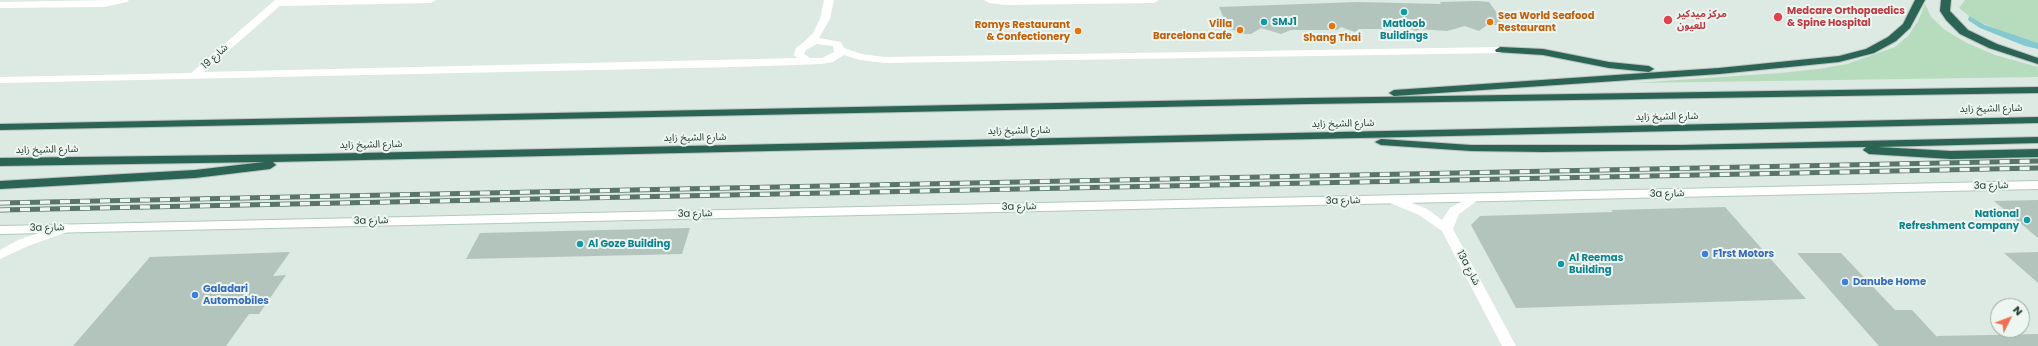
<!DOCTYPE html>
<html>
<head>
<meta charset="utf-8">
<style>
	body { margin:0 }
	#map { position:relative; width:2038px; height:346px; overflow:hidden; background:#dde9e3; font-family:Poppins,sans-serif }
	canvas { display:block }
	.north { position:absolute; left:1990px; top:298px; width:40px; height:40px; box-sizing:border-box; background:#edf6f1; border:1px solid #9baaa3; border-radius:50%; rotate:48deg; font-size:11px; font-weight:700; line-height:16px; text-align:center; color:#1f382f }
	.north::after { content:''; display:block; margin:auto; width:14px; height:18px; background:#f16e53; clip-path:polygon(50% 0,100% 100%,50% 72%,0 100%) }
</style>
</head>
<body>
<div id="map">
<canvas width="2038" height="346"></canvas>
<div class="north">N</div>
</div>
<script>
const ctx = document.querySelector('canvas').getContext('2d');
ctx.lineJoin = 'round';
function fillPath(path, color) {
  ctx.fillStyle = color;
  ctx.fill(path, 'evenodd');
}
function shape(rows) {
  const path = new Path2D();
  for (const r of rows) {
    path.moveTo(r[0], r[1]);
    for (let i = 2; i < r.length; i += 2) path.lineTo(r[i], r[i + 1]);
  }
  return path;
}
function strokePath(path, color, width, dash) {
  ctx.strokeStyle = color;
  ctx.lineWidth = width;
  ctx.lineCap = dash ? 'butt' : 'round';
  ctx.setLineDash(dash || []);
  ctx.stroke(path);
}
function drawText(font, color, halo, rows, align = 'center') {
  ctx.font = font + ' Poppins,"Noto Sans Arabic",sans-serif';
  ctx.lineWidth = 4;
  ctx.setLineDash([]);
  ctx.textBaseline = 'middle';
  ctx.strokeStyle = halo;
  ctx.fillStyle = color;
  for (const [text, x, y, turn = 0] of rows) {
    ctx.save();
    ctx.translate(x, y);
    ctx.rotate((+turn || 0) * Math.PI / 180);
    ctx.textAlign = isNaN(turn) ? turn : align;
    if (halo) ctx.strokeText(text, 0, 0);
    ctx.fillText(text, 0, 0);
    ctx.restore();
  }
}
fillPath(shape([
	[1965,0,2038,0,2038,43,2003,32,1973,19,1959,8],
	[1925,4,1931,17,1945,30,1967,43,1995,55,2038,67,2038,77,1634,83,1781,73,1818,69,1847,64,1895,47,1908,36,1918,21]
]), '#b6dbbd');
fillPath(shape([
	[1969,16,1985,25,2038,43,2038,49,2025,46,1980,28,1968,20]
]), '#84c9cf');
fillPath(shape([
	[1477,1,1489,2,1502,20,1499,20,1502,25,1487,25,1479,31,1465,26,1447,31,1420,29,1416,31,1404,26,1399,29,1359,29,1355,32,1341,27,1337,30,1291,30,1281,34,1261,28,1251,34,1244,34,1228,28,1219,7,1358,2,1441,4,1440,2],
	[2038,200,2038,238,1994,201],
	[1725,207,1806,299,1516,308,1471,225,1480,216,1613,212,1611,210],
	[690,228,682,254,466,259,480,233],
	[290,252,273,276,286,275,259,314,249,314,226,346,73,346,150,257],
	[2038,252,2038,283,2004,253],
	[1797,253,1841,253,1895,310,1912,310,1937,337,1937,336,2038,334,2038,346,1879,346]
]), '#b3c4bc');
const secondary = shape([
	[2038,181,2038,189,0,234,0,226,2038,181]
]);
const highway = shape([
	[1915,0,1925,0,1910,28,1896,41,1874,53,1839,62,1719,74,1394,96,1389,93,1394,90,1719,68,1839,56,1866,49,1888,37,1903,24,1915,0],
	[1941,0,1951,0,1950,11,1968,30,1997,44,2038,58,2038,64,1989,48,1960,34,1946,20,1940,11,1941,0],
	[1500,47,1543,49,1609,62,1649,66,1654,69,1649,72,1609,68,1543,55,1496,52,1495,50,1500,47],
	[2038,87,2038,93,1308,104,0,130,0,124,1308,98,2038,87],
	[2038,117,2038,123,273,162,276,165,270,169,195,178,0,189,0,181,195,170,264,162,0,166,0,158,314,154,2038,117],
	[2038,137,2038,143,1878,147,1951,151,2038,149,2038,157,1951,159,1869,154,1863,150,1866,147,1544,152,1471,151,1381,145,1375,142,1381,139,1471,145,1682,145,2038,137]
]);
strokePath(secondary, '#b1c9be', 2);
strokePath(highway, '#bcc3c1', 2);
fillPath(shape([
	[110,0,129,0,127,2,104,7,0,8,0,2,110,0],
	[275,0,436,0,431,3,280,6,204,72,797,58,794,55,796,48,804,42,813,33,820,19,824,0,834,0,830,19,819,38,841,42,844,48,862,54,884,57,1500,47,1505,50,1500,53,884,63,860,60,844,55,833,62,822,64,736,67,0,83,0,77,191,73,275,0],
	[817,44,833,46,834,52,822,58,810,58,804,54,806,50,817,44],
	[984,0,1159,0,1154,3,1005,5,989,3,984,0],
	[1475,194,1481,198,1459,214,1453,229,1516,346,1502,346,1442,231,1419,215,1390,203,1388,200,1390,197,1398,197,1427,209,1442,220,1450,208,1475,194],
	[65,224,70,225,71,228,70,231,28,246,0,259,0,250,18,240,65,224]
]), '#fff');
fillPath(secondary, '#fff');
fillPath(highway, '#2b6454');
const rail = shape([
	[0,203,2038,161],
	[0,210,2038,168]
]);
strokePath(rail, '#59746b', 5);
strokePath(rail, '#edf6f1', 3.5, [10]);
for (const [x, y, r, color] of [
	[1404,12,4,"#0f9aa8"],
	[1778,17,5,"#e0444e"],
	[1668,20,5,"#e0444e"],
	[1264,22,4,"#0f9aa8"],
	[1490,22,4,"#e8710a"],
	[1332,26,4,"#e8710a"],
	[1240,30,4,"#e8710a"],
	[1078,31,4,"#e8710a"],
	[2027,220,4,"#0f9aa8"],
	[580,244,4,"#0f9aa8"],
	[1705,254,4,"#3f7fe0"],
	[1561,264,4,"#0f9aa8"],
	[1845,282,4,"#3f7fe0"],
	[195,295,4,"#3f7fe0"]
]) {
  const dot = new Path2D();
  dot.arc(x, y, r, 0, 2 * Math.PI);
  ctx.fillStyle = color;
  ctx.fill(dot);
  strokePath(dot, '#edf6f1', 1.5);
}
drawText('bold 10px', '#be3a42', '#edf6f1', [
	["Medcare Orthopaedics",1787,11],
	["& Spine Hospital",1787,23],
	["مركز ميدكير",1677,14],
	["للعيون",1677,26]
], 'left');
drawText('bold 10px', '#c56008', '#edf6f1', [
	["Sea World Seafood",1498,16,"left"],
	["Restaurant",1498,28,"left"],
	["Villa",1232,24],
	["Barcelona Cafe",1232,36],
	["Romys Restaurant",1070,25],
	["& Confectionery",1070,37],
	["Shang Thai",1332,38,"center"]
], 'right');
drawText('bold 10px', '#0d838f', '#edf6f1', [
	["SMJ1",1272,22],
	["Matloob",1404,24,"center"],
	["Buildings",1404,36,"center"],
	["National",2019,214,"right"],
	["Refreshment Company",2019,226,"right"],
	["Al Goze Building",588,244],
	["Al Reemas",1569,258],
	["Building",1569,270]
], 'left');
drawText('10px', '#1f382f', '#edf6f1', [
	["شارع 19",215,57,-42],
	["شارع الشيخ زايد",1991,109,-1],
	["شارع الشيخ زايد",1667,117,-1],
	["شارع الشيخ زايد",1343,124,-1],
	["شارع الشيخ زايد",1019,131,-1],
	["شارع الشيخ زايد",695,138,-1],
	["شارع الشيخ زايد",371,145,-1],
	["شارع الشيخ زايد",47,150,-1],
	["3a شارع",1991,186,-1],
	["3a شارع",1667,194,-1],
	["3a شارع",1343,201,-1],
	["3a شارع",1019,207,-1],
	["3a شارع",695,214,-1],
	["3a شارع",371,221,-1],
	["3a شارع",47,228,-1],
	["13a شارع",1468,268,62]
]);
drawText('bold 10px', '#366cbe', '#edf6f1', [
	["F1rst Motors",1713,254],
	["Danube Home",1853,282],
	["Galadari",203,289],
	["Automobiles",203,301]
], 'left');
</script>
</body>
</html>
